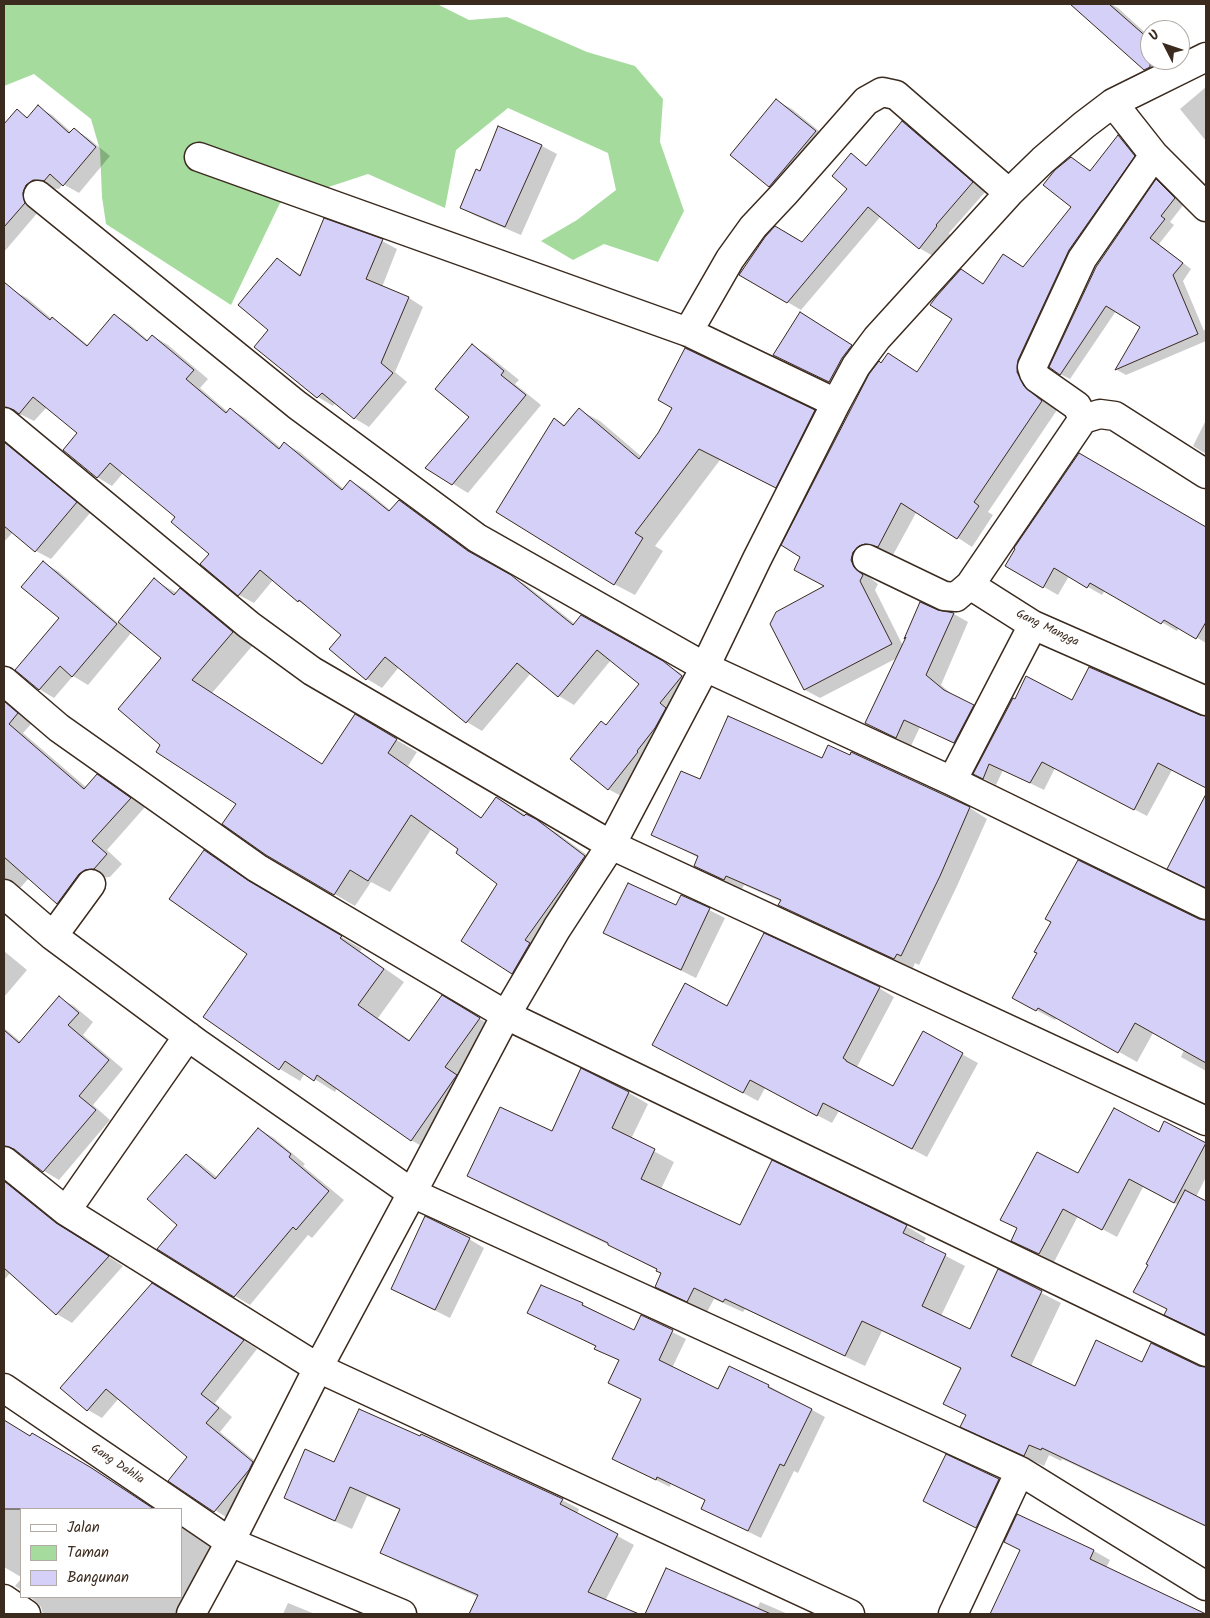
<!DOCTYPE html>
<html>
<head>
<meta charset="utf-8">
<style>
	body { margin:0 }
	#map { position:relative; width:1210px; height:1618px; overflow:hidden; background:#fff; font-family:Kalam,sans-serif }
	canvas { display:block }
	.frame { position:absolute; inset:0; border:5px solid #3b2a1e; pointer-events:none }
	.legend { position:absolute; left:20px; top:1508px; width:162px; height:90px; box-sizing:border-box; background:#fff; border:1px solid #b1aaa5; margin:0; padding:6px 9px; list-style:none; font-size:15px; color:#3b2a1e }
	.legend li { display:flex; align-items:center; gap:10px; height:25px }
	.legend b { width:25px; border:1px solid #b1aaa5 }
	.north { position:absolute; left:1140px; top:20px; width:50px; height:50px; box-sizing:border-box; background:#fff; border:1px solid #b1aaa5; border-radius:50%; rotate:311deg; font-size:14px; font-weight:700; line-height:20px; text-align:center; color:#3b2a1e }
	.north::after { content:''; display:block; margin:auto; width:18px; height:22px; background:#3b2a1e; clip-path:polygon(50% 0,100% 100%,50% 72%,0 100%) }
</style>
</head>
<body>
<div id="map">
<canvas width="1210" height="1618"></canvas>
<div class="frame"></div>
<ul class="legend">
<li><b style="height:6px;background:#fff"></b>Jalan</li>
<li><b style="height:14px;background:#a5db9d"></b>Taman</li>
<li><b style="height:14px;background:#d4d0f8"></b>Bangunan</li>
</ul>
<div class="north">U</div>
</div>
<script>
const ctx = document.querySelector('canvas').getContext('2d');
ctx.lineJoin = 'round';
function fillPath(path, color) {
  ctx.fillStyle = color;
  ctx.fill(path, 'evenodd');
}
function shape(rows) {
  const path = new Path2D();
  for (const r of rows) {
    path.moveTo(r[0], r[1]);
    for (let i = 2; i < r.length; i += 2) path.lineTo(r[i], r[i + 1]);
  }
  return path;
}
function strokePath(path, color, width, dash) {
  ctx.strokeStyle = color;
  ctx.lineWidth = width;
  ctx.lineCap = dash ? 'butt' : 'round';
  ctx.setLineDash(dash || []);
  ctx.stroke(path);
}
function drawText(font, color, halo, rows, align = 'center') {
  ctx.font = font + ' Kalam,sans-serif';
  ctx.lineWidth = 5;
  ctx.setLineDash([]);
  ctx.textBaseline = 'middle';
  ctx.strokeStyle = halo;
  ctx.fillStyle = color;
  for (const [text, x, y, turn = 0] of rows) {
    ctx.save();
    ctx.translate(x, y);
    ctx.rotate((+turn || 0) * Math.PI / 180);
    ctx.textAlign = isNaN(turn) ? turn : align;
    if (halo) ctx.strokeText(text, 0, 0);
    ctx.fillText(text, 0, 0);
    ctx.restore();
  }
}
fillPath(shape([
	[4,4,437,4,469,20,507,17,587,52,635,66,663,99,660,142,684,211,658,262,604,244,573,260,541,241,577,220,616,190,608,153,508,108,456,150,445,208,368,174,280,203,231,305,106,224,102,197,100,150,91,119,34,74,4,86]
]), '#a5db9d');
fillPath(shape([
	[1099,4,1111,4,1118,8,1150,37,1150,60,1167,60,1155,73,1140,64,1087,18],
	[1206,87,1206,141,1180,109],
	[777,101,792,109,830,140,785,194,770,186],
	[38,107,52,115,71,132,74,129,88,138,110,156,79,193,63,184,59,189,48,188,39,211,4,252,4,126,17,111,29,118],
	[902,122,916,130,986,191,949,233,950,235,933,256,919,248,881,216,801,310,741,275,802,243,849,189,851,155,868,166],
	[499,128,542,146,557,154,521,235,476,216,461,208,480,173],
	[1118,136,1133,145,1149,165,1084,259,1032,382,1039,396,1057,410,988,512,993,515,972,547,917,511,893,555,881,552,866,569,869,577,878,584,875,590,903,646,920,603,937,611,954,614,968,622,941,685,955,697,988,714,969,751,920,727,911,746,866,723,897,658,820,698,805,690,771,624,826,586,882,364,888,354,918,373,954,318,961,271,984,285,1024,268,1073,207,1071,158,1092,171],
	[1157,181,1166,186,1184,204,1170,222,1174,225,1159,244,1191,269,1183,281,1204,331,1206,326,1206,341,1126,375,1117,370,1141,327,1116,311,1070,379,1060,374],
	[325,220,382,241,397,249,382,287,409,298,423,307,395,372,407,382,369,427,354,418,335,403,333,406,318,397,255,347,270,330,278,260,301,275],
	[12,290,27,298,52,319,67,328,89,346,114,315,129,324,149,341,153,336,168,345,208,379,200,388,228,412,230,409,245,418,281,448,285,444,300,452,344,489,351,481,366,490,391,511,399,501,414,510,482,560,526,585,575,624,581,616,679,672,696,686,623,797,608,789,607,726,641,684,611,660,574,705,559,696,531,673,482,731,467,722,399,667,382,688,367,679,342,635,312,609,298,601,273,580,254,603,239,595,211,554,177,517,124,472,112,486,97,477,79,433,47,407,34,421,22,415,15,415,4,428,4,299],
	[815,322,867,354,845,390,774,355],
	[472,346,487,354,519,380,515,384,541,405,468,493,427,468,471,416],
	[579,410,600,421,642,457,814,411,835,423,797,499,720,460,655,546,663,551,635,595,614,584,555,419,566,426],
	[1206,420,1206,454,1193,446],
	[4,432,4,438,9,444,91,512,51,559,36,551,13,532,4,542],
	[1079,455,1206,528,1206,643,1179,627,1177,631,1105,590,1102,595,1069,576,1058,595,1007,566],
	[43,563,58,571,118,623,154,580,177,593,180,589,201,602,253,645,212,693,323,765,356,716,417,752,408,766,482,818,497,798,557,833,606,869,534,985,513,973,499,884,460,849,432,828,390,892,371,882,355,906,266,854,238,804,162,745,163,658,132,632,88,685,73,676,54,698,39,689,60,618],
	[4,693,32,723,23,733,87,788,98,776,145,807,107,850,122,864,110,877,101,878,73,911,58,903,29,878,21,887,14,888,4,899],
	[1072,701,1206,717,1206,787,1172,770,1147,816,1055,768,1044,790,1003,770,996,785,975,774],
	[852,753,970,808,987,819,957,886,919,965,915,963,913,968,798,915,780,905,782,902,744,885,742,889,713,876,695,866,699,858,652,834,700,780,850,756],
	[1206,796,1206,888,1169,868],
	[204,851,225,863,270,895,362,949,360,951,404,982,378,1018,411,1041,442,997,499,1030,432,1152,411,1140,337,1088,335,1092,305,1073,300,1081,280,1069,249,954],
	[681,896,725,918,696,978,605,933,676,907],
	[1202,921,1206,923,1206,1071,1181,1057,1184,1050,1153,1033,1137,1062,1057,1017,1055,1020,1032,1008],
	[4,951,27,970,4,997],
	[879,988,894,997,857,1067,893,1088,923,1033,978,1063,927,1157,839,1111,832,1123,765,1088,758,1101,668,1053,728,1008],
	[59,998,74,1006,93,1022,83,1035,123,1069,93,1105,110,1120,59,1180,44,1171,22,1154,13,1155,4,1167,4,1028,21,1042],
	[629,1093,648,1104,631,1139,674,1162,661,1189,741,1227,772,1162,906,1226,926,1238,923,1244,965,1266,941,1316,970,1330,998,1271,1061,1303,1031,1366,1076,1387,1142,1363,1206,1369,1206,1527,1062,1459,1061,1461,1049,1455,1044,1466,982,1437,962,1426,967,1416,945,1403,962,1369,882,1331,865,1366,745,1309,743,1312,714,1299,707,1312,676,1298,656,1286,662,1273,657,1270,609,1245,488,1187,468,1175],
	[1165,1123,1206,1145,1206,1177,1196,1197,1206,1202,1206,1335,1166,1314,1168,1310,1155,1303,1178,1205,1143,1187,1117,1237,1078,1216,1054,1262,1013,1240,1079,1174,1159,1133],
	[259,1129,274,1138,305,1164,303,1166,344,1200,312,1238,308,1235,250,1305,235,1296,179,1225,186,1155,201,1164,218,1178],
	[4,1171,4,1176,9,1183,72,1233,123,1266,72,1323,57,1314,11,1272,4,1280],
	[469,1239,484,1248,450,1318,392,1289],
	[542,1286,582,1304,634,1331,642,1317,686,1339,672,1368,719,1390,730,1367,769,1386,825,1417,798,1473,794,1471,761,1538,702,1509,706,1501,671,1483,670,1487,627,1466,642,1399,620,1361,596,1348,597,1347,529,1313],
	[166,1292,257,1349,215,1403,232,1417,220,1432,267,1471,229,1519,170,1481,189,1457,119,1398,102,1418,88,1410,62,1388],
	[4,1421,31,1437,32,1434,121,1486,155,1509,21,1509,21,1577,4,1567],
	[335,1464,562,1500,579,1509,577,1514,634,1545,605,1601,636,1614,471,1614,478,1597,398,1562,382,1552,400,1510,367,1496,352,1529,302,1507,286,1498],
	[999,1480,1014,1488,992,1535,940,1509],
	[1018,1515,1094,1551,1110,1560,1106,1568,1206,1614,992,1614,1022,1551],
	[181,1527,216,1551,175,1614,43,1614,41,1607,31,1597,181,1597],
	[666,1570,723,1595,724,1592,758,1607,760,1602,788,1614,646,1614],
	[21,1579,21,1590,15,1586],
	[288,1603,315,1614,283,1614]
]), '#0003');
const building = shape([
	[1070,4,1109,4,1150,40,1150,67,1144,70,1070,4],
	[776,99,816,131,769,187,730,155,776,99],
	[38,105,69,133,74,128,96,147,63,186,50,174,44,181,33,180,26,185,23,193,25,203,4,227,4,124,17,109,27,118,38,105],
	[902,121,973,182,936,225,937,226,919,249,868,207,787,303,739,275,765,237,775,226,802,242,847,189,832,176,851,153,866,166,902,121],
	[498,126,542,145,505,227,460,208,476,169,480,171,498,126],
	[1118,135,1135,156,1069,250,1018,360,1017,372,1024,386,1042,401,974,502,979,506,957,539,901,503,878,547,865,544,859,546,853,552,851,560,854,567,863,575,860,581,892,644,804,690,770,624,776,612,824,586,794,570,800,557,781,545,869,374,879,361,881,363,888,353,917,372,952,319,930,305,936,297,961,269,983,284,1003,254,1023,267,1071,207,1043,185,1055,170,1071,157,1090,171,1118,135],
	[1156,179,1175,198,1161,216,1165,219,1150,238,1183,263,1173,275,1198,334,1115,370,1140,327,1106,306,1060,375,1049,367,1096,267,1156,179],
	[324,218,383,239,366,279,409,297,381,363,393,373,354,419,322,393,317,398,254,347,268,330,238,305,277,258,300,276,324,218],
	[4,282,50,320,52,317,87,346,114,314,147,341,152,335,194,370,186,379,226,413,230,408,279,449,284,442,342,490,350,480,389,511,399,500,468,551,511,575,573,625,581,615,663,661,682,676,660,703,666,708,655,728,637,751,638,752,608,790,570,759,601,721,606,725,639,684,597,650,558,697,517,663,466,723,385,657,366,680,329,649,341,635,299,600,298,602,260,570,238,596,200,564,209,554,171,522,175,517,110,463,97,478,63,450,77,433,33,397,19,414,14,410,4,407,4,282],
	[800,312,852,345,842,358,829,382,773,355,800,312],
	[472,344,504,371,501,375,526,395,452,485,425,468,469,417,435,389,472,344],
	[685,348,815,410,776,488,699,449,635,533,643,538,614,585,496,512,554,418,564,426,579,408,639,459,658,433,672,408,658,400,685,348],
	[4,442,77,502,35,552,4,526,4,442],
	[1079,453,1206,527,1206,622,1196,639,1164,620,1161,624,1090,583,1087,588,1054,568,1043,588,1005,566,1015,549,1014,548,1079,453],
	[43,561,117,624,72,677,60,666,39,690,15,670,59,618,21,587,43,561],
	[154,578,174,595,180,588,233,632,192,680,322,764,355,714,397,739,388,753,481,818,496,797,524,816,526,814,536,819,585,856,525,940,530,943,512,974,461,941,497,884,456,853,458,849,411,815,368,881,350,870,334,895,266,855,222,824,236,804,156,752,160,745,118,709,161,658,118,622,154,578],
	[920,602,938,610,954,613,926,675,944,690,974,705,954,743,904,720,896,738,865,723,906,637,904,639,920,602],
	[1089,667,1200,715,1206,716,1206,788,1158,763,1134,810,1042,762,1030,783,989,764,983,779,973,774,1013,698,1015,699,1026,676,1072,700,1089,667],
	[4,701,18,713,9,724,84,789,97,774,131,798,92,841,107,854,94,869,85,870,79,874,57,904,4,857,4,701],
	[728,716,822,758,828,745,850,755,851,752,970,807,940,876,901,956,897,954,894,959,778,905,781,900,726,876,724,880,694,866,698,856,651,835,681,771,700,779,728,716],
	[1206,794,1206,888,1167,869,1206,794],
	[204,850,249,881,342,936,340,938,384,969,358,1005,409,1041,442,995,480,1018,445,1067,457,1075,454,1079,411,1141,317,1075,314,1081,285,1061,279,1070,203,1017,247,954,169,899,204,850],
	[1078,860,1199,919,1206,920,1206,1063,1135,1023,1118,1053,1038,1008,1036,1011,1012,998,1037,953,1034,952,1051,922,1045,919,1078,860],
	[628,883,676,905,681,895,710,908,681,970,603,933,628,883],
	[764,933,880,987,843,1058,846,1060,846,1061,893,1086,923,1031,963,1053,912,1149,823,1103,817,1116,750,1080,743,1093,652,1045,685,983,727,1006,764,933],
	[59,996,79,1013,68,1025,109,1060,79,1096,96,1110,43,1172,14,1149,4,1146,4,1030,19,1043,59,996],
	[581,1068,629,1092,612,1128,655,1149,641,1179,740,1225,772,1160,907,1225,903,1233,946,1254,922,1306,970,1329,998,1269,1042,1291,1011,1356,1075,1386,1096,1340,1142,1362,1151,1343,1199,1366,1206,1367,1206,1526,1042,1448,1041,1450,1029,1445,1024,1456,960,1427,966,1415,943,1404,961,1368,862,1321,845,1356,725,1299,723,1302,694,1288,687,1302,655,1287,661,1273,656,1271,657,1269,608,1245,608,1243,467,1176,500,1107,552,1131,581,1068],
	[1114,1108,1159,1132,1164,1121,1206,1143,1174,1203,1129,1179,1102,1230,1063,1209,1039,1254,1011,1241,1017,1228,1000,1220,1037,1152,1078,1173,1114,1108],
	[258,1128,291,1154,289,1157,329,1191,296,1230,293,1227,234,1297,157,1249,177,1225,147,1199,186,1154,215,1179,258,1128],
	[4,1181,56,1223,109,1256,56,1315,4,1268,4,1181],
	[1185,1190,1206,1201,1206,1335,1164,1315,1167,1309,1133,1292,1148,1265,1146,1264,1185,1190],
	[425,1216,470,1238,435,1310,391,1289,425,1216],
	[152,1283,244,1340,201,1394,219,1408,206,1423,253,1462,249,1470,214,1512,168,1481,187,1457,106,1389,87,1411,60,1388,152,1283],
	[541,1285,583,1303,582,1305,634,1330,641,1315,673,1330,659,1360,718,1389,729,1366,769,1385,768,1387,812,1409,784,1466,780,1464,748,1531,701,1509,705,1500,657,1477,656,1480,612,1459,641,1399,608,1383,619,1360,594,1349,596,1346,527,1313,541,1285],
	[359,1409,420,1436,421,1434,563,1499,560,1504,618,1534,588,1592,639,1614,469,1614,478,1595,380,1553,400,1509,350,1487,335,1521,284,1498,305,1449,334,1462,359,1409],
	[4,1420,30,1436,32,1433,90,1467,154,1509,4,1509,4,1420],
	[946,1454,999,1479,976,1528,923,1501,946,1454],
	[1017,1514,1094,1550,1090,1559,1206,1614,990,1614,1020,1550,1004,1542,1017,1514],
	[666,1568,771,1614,645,1614,666,1568]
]);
fillPath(building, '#d4d0f8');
strokePath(building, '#3b2a1e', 1);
const minor = shape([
	[1113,103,1154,155,1206,207],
	[199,157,688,332,836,403],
	[38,195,297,405,477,538,705,667,952,781,1206,905],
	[688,332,730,259,753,227,784,194,866,101,882,92,896,95,1009,193],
	[1083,419,1077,406,1037,378,1034,373,1032,367,1082,259,1154,155],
	[4,422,249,625,312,671,611,845,1206,1121],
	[867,559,944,596,956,597,970,585,1033,625,1206,701],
	[970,585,1083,419,1100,414,1115,416,1206,474],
	[4,681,59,728,257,868,506,1015,1206,1352],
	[952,781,1033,625],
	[4,894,53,936,197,1043,412,1193,1020,1471,1206,1586],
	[53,936,91,884],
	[4,1161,66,1211,318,1368,850,1614],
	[66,1211,188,1036],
	[4,1388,230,1542,402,1614],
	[4,1599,26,1614],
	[191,1614,230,1542,318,1368,412,1193,506,1015,557,928,611,845,705,667,757,559,836,403,856,366,877,338,1009,193,1043,160,1084,125,1113,103,1206,57],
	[953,1614,1020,1471]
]);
strokePath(minor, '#3b2a1e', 31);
strokePath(minor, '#fff', 28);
drawText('12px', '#3b2a1e', '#fff', [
	["Gang Mangga",1047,629,26],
	["Gang Dahlia",117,1465,34]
]);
</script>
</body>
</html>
